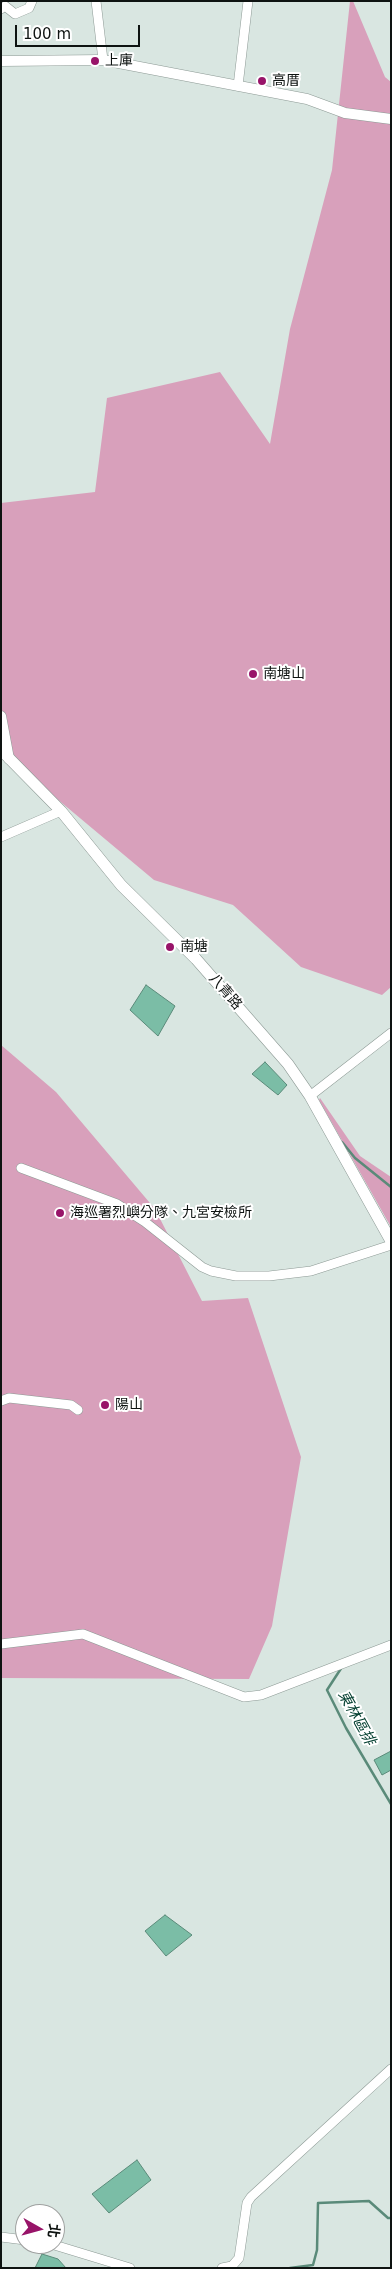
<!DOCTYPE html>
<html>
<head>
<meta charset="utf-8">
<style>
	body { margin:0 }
	#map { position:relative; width:392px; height:2269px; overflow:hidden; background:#d9e6e1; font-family:"DejaVu Sans","Noto Sans TC",sans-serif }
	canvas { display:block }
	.frame { position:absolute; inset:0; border:2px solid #0e1311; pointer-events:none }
	.north { position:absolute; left:15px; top:2204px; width:50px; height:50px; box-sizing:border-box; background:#fff; border:1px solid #9fa1a0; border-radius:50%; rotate:97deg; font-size:14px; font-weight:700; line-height:20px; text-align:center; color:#0e1311 }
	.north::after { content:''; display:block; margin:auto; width:18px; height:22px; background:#981469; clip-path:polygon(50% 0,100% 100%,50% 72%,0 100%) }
	.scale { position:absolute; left:15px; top:25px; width:125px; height:22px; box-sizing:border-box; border:2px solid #0e1311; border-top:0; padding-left:6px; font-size:15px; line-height:18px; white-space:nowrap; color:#0e1311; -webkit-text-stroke:4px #fff; paint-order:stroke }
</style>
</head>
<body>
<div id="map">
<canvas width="392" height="2269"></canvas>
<div class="frame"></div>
<div class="north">北</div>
<div class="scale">100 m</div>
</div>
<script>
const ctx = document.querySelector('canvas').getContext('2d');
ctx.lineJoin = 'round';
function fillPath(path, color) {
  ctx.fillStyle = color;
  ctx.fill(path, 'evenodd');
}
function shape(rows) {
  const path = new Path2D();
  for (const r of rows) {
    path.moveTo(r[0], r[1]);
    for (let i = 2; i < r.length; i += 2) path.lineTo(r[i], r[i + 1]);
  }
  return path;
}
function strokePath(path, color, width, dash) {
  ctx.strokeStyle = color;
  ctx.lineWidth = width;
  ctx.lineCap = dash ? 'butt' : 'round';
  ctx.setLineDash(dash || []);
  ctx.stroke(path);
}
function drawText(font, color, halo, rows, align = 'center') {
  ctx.font = font + ' "DejaVu Sans","Noto Sans TC",sans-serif';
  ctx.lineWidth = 4;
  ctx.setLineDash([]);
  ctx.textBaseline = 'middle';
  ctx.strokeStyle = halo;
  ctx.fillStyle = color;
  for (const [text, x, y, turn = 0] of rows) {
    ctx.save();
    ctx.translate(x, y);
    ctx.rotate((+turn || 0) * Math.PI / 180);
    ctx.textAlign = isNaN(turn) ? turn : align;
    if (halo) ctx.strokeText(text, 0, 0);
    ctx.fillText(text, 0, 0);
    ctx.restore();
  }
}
fillPath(shape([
	[350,1,353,1,385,77,391,82,391,987,382,995,301,967,233,905,154,880,50,793,1,743,1,503,95,492,107,398,220,372,270,444,290,329,332,170],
	[1,1045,56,1092,155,1209,202,1301,248,1298,301,1457,272,1626,249,1679,1,1678],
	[320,1098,360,1156,391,1177,391,1227,319,1100]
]), '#d8a0bb');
const water = shape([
	[146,985,175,1006,158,1036,130,1010,146,985],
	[265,1062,287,1085,278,1095,252,1074,265,1062],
	[391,1751,391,1770,382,1775,374,1760,391,1751],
	[165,1915,192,1935,166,1956,145,1931,165,1915],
	[137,2160,151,2180,109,2213,92,2194,137,2160],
	[42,2254,58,2259,66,2268,35,2268,42,2254]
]);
fillPath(water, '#7bbda6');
strokePath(water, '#5a8a79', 1);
strokePath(shape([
	[342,1142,355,1158,391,1187],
	[342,1667,327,1690,346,1728,391,1804],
	[290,2268,313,2265,317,2250,318,2203,369,2201,388,2218,391,2218]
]), '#5a8a79', 2.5);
const minor = shape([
	[96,1,103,60],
	[1,9,5,6,15,14,29,8,32,1],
	[238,86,248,1],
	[1,837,61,811],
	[310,1096,391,1033],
	[21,1168,117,1204,145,1222,202,1267,211,1271,236,1276,269,1276,311,1271,391,1245],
	[1,1401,9,1398,71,1405,78,1410],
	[1,1644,83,1634,244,1697,261,1695,391,1645],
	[1,2237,25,2240],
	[51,2244,130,2268],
	[222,2268,232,2266,239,2258,247,2203,251,2197,391,2069]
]);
const tertiary = shape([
	[1,61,103,60,307,99,345,113,391,119],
	[1,716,9,759]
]);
const secondary = shape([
	[1,750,61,811,121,885,196,959,288,1064,310,1096,391,1241]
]);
strokePath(minor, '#8c9994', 10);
strokePath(tertiary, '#8c9994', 11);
strokePath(secondary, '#8c9994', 12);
strokePath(minor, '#fff', 9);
strokePath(tertiary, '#fff', 10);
strokePath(secondary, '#fff', 11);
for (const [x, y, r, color] of [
	[95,61,5,"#981469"],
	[262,81,5,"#981469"],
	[253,674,5,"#981469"],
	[170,947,5,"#981469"],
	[60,1213,5,"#981469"],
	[105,1405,5,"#981469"]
]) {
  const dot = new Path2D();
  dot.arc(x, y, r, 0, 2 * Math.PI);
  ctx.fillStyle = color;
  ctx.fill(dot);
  strokePath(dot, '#fff', 2);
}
drawText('14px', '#0e1311', '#fff', [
	["上庫",105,61],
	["高厝",272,81],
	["南塘山",263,674],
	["南塘",180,947],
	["海巡署烈嶼分隊、九宮安檢所",70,1213],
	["陽山",115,1405]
], 'left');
drawText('14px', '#0e1311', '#fff', [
	["八青路",225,992,49]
]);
drawText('italic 15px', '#074233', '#fff', [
	["東林區排",356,1718,61]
]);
</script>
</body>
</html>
